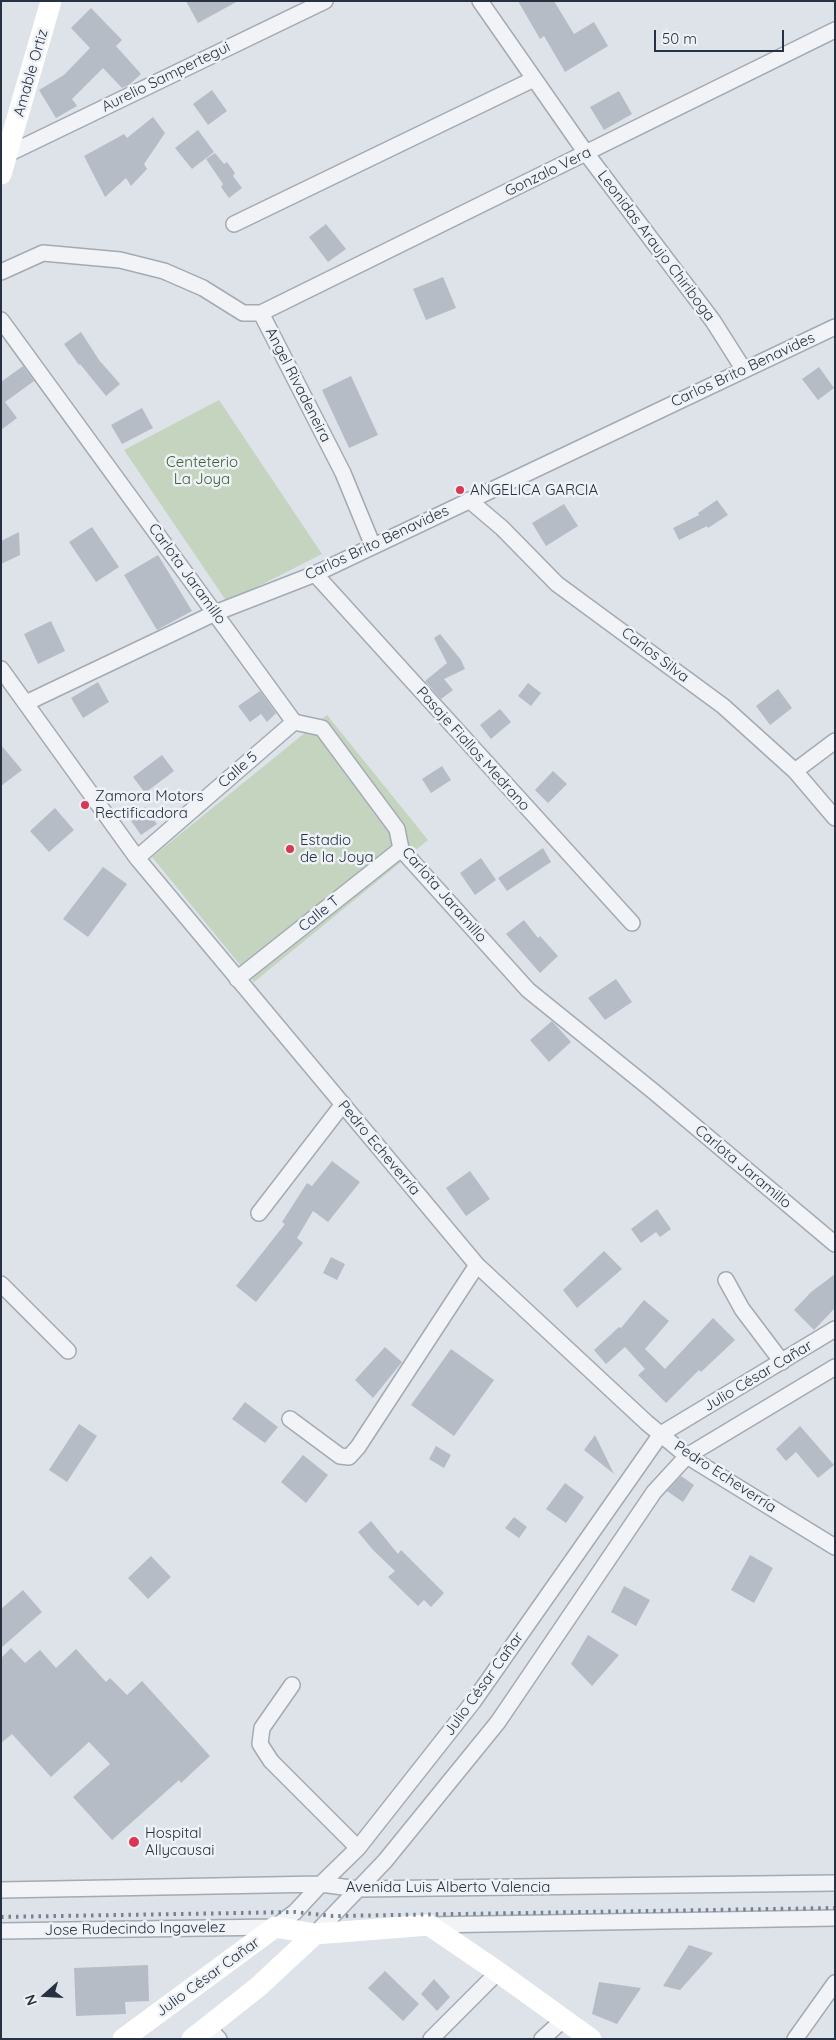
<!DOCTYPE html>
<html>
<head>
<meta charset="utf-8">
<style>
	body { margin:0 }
	#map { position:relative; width:836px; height:2040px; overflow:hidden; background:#dee3e9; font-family:Quicksand,sans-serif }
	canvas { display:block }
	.frame { position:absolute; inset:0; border:2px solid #263141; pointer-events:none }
	.north { position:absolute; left:20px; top:1970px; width:50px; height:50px; -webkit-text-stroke:4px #eef2f6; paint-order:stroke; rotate:251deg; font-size:14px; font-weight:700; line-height:20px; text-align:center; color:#263141 }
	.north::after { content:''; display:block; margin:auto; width:18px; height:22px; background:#263141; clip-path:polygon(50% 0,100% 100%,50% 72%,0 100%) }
	.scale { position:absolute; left:654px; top:30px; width:130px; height:22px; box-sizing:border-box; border:2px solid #263141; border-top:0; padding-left:6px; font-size:15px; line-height:18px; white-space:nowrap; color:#263141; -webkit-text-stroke:4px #eef2f6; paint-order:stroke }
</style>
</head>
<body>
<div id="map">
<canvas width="836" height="2040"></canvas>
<div class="frame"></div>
<div class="north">N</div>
<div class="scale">50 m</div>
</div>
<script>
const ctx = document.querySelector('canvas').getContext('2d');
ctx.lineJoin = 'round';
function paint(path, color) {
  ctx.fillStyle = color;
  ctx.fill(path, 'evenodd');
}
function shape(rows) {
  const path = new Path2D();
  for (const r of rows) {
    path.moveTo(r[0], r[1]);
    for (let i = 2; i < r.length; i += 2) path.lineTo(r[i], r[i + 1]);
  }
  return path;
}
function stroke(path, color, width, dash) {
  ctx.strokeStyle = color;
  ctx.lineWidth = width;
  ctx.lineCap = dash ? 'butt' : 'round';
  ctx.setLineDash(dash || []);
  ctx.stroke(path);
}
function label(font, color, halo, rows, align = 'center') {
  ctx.font = font + ' Quicksand,sans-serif';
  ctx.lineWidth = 5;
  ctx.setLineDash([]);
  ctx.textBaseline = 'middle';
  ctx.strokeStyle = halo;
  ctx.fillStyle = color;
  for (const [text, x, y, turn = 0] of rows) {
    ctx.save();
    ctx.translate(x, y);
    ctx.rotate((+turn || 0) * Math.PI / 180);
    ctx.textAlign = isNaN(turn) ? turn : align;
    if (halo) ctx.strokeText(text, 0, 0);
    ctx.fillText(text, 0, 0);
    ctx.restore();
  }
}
paint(shape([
	[219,400,322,554,227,602,124,450],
	[327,715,428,840,254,982,152,857]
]), '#c4d4be');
paint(shape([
	[186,1,238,1,198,23],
	[518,1,554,1,574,34,594,22,608,46,565,72,544,36,540,39],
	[91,8,122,40,116,46,141,74,129,85,122,88,103,68,72,99,77,106,56,118,39,90,64,75,90,48,71,28],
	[212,90,227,111,208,125,193,104],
	[619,91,632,114,604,130,590,107],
	[153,117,165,133,144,164,147,169,131,186,126,178,105,197,84,156,124,134,127,138],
	[198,130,214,152,192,169,175,148],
	[215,153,224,164,227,162,235,173,233,176,242,188,229,198,221,187,223,184,206,159],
	[326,224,346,249,328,262,309,237],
	[443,277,456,308,426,320,413,289],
	[81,332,99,360,120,384,106,396,80,364,79,365,64,344],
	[23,366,34,381,5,402,17,418,1,430,1,382],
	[819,367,834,388,818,400,802,379],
	[351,376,378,435,349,448,322,390],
	[142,408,153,428,122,444,111,425],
	[717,500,728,515,708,528,707,526,679,540,673,528,699,515,698,513],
	[564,504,578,526,546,546,532,523],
	[92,527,119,567,96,582,69,542],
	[19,532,20,555,1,564,1,541],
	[158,555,192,611,157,630,124,575],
	[51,621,65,651,38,664,24,634],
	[440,634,461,660,465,669,444,679,453,690,441,699,425,681,447,663,434,638],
	[98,682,109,702,83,718,71,698],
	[528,683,541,693,531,706,518,696],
	[778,689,792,708,770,725,756,706],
	[260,691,276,713,267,722,261,714,250,722,238,706],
	[500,709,511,722,491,739,480,725],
	[1,745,22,770,1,786],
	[162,755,174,771,145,793,133,777],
	[442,766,451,780,431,793,422,779],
	[553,771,567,784,548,803,535,790],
	[145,807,157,824,141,835,129,818],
	[55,808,74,830,49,852,30,831],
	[543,848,551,862,507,891,498,878],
	[481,858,496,880,475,895,460,873],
	[103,867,127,884,88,937,63,919],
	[524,920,538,938,540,936,558,956,540,973,506,934],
	[616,979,632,1002,605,1020,588,998],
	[552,1021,571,1042,549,1062,530,1040],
	[332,1161,360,1182,328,1222,313,1211,297,1238,303,1243,256,1302,236,1286,285,1224,282,1222,307,1183,312,1186],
	[470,1171,490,1199,466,1216,446,1188],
	[657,1209,671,1229,660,1237,656,1232,641,1243,631,1229],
	[604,1251,622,1269,577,1308,563,1290],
	[331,1257,345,1264,337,1280,323,1273],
	[835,1274,835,1308,814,1330,794,1310,811,1292],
	[644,1300,669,1321,645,1349,665,1369,713,1318,735,1340,701,1372,699,1370,666,1403,638,1375,645,1369,625,1347,606,1364,594,1350,619,1327,621,1328],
	[385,1347,402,1362,373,1398,355,1380],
	[451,1349,494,1380,454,1436,411,1405],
	[245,1402,278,1427,265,1443,232,1419],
	[79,1424,97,1436,67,1482,49,1470],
	[800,1426,834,1465,818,1478,796,1452,786,1461,776,1449],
	[595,1435,614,1474,584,1450],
	[436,1446,451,1455,444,1468,429,1459],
	[303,1455,328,1475,306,1503,281,1482],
	[681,1476,694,1485,683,1502,667,1491],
	[565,1483,584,1497,566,1523,546,1509],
	[514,1517,527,1527,519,1538,505,1528],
	[371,1521,398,1554,401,1550,444,1593,431,1607,424,1600,418,1606,388,1577,395,1571,373,1550,358,1532],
	[750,1555,773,1568,754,1603,731,1590],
	[151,1556,171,1577,148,1599,128,1578],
	[624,1586,650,1600,636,1626,611,1612],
	[23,1590,42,1612,1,1648,1,1609],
	[588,1635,619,1655,592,1686,571,1664],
	[11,1648,25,1663,40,1650,56,1668,76,1649,106,1682,110,1678,127,1695,142,1681,210,1756,181,1783,179,1780,112,1840,73,1797,110,1764,89,1742,51,1777,12,1734,1,1743,1,1658],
	[689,1945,713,1953,680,1990,663,1986],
	[148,1965,149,2001,125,2002,126,2014,76,2016,74,1968],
	[385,1971,419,2004,403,2021,368,1988],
	[434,1979,450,1997,437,2011,421,1994],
	[599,1982,641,1988,617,2024,592,2014]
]), '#b5bcc6');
const street = shape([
	[480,1,586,153,713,321,744,370],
	[8,154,325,1],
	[234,224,534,79],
	[1,272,43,253,120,260,164,271,203,288,243,313,261,313,835,30],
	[261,313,343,473,373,546],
	[1,320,294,722,322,728,397,829,401,849,528,990,653,1091,835,1244],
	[469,500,502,528,557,584,723,706,795,771,835,818],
	[315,574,632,923],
	[1,669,137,858,477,1265,647,1423,687,1456,835,1547],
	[26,703,215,613,315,574,835,327],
	[795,771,835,741],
	[137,858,294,722],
	[237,979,401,849],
	[259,1213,343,1104],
	[726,1280,742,1309,782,1362],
	[1,1284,68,1351],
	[290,1419,340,1456,349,1457,358,1447,477,1265],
	[292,1685,262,1728,260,1744,271,1761,358,1848],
	[1,1890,321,1884,358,1889,835,1883],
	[429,1925,835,1918],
	[1,1931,275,1927,295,1912,321,1884,358,1848,473,1702,661,1434,835,1329],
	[315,1934,385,1861,498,1722,654,1492,687,1456,835,1367],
	[207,2026,219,2039],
	[431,2039,498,1972],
	[542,2039,563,2020],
	[795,2039,835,1983]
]);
stroke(street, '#a3aab3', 18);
stroke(street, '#f1f3f7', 15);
stroke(shape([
	[1,174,51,1],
	[123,2039,275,1927,315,1934,429,1925,498,1972,591,2039],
	[192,2039,258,1987,315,1934]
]), '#fff', 21);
stroke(shape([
	[1,1917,295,1912,333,1916,835,1908]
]), '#768294', 4, [2.5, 5]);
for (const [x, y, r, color] of [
	[460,490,5,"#da3754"],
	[85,805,5,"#da3754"],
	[290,849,5,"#da3754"],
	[134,1842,6,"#da3754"]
]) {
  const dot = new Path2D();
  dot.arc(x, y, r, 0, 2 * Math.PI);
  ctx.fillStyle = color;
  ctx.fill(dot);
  stroke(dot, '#eef2f6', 2);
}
label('15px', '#263141', '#eef2f6', [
	["Amable Ortiz",31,73,-74],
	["Aurelio Sampertegui",166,77,-26],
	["Gonzalo Vera",548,172,-26],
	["Leonidas Araujo Chiriboga",656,246,53],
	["Carlos Brito Benavides",743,370,-25],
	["Angel Rivadeneira",298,385,63],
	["Carlos Brito Benavides",377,543,-25],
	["Carlota Jaramillo",187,574,54],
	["Carlos Silva",655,655,37],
	["Pasaje Fiallos Medrano",473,749,48],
	["Calle 5",238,770,-41],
	["Carlota Jaramillo",444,895,49],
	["Calle T",319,914,-39],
	["Pedro Echeverría",379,1148,50],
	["Carlota Jaramillo",743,1167,40],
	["Julio César Cañar",758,1376,-31],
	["Pedro Echeverría",725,1477,33],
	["Julio César Cañar",484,1684,-54],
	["Avenida Luis Alberto Valencia",448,1887],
	["Jose Rudecindo Ingavelez",135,1929,-1],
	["Julio César Cañar",208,1977,-36]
]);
label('15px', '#3b5e32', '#eef2f6', [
	["Centeterio",202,462],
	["La Joya",202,479]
]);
label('15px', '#263141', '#eef2f6', [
	["ANGELICA GARCIA",470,490],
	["Zamora Motors",95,796],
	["Rectificadora",95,813],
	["Estadio",300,840],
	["de la Joya",300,857],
	["Hospital",145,1833],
	["Allycausai",145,1850]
], 'left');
</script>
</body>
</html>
